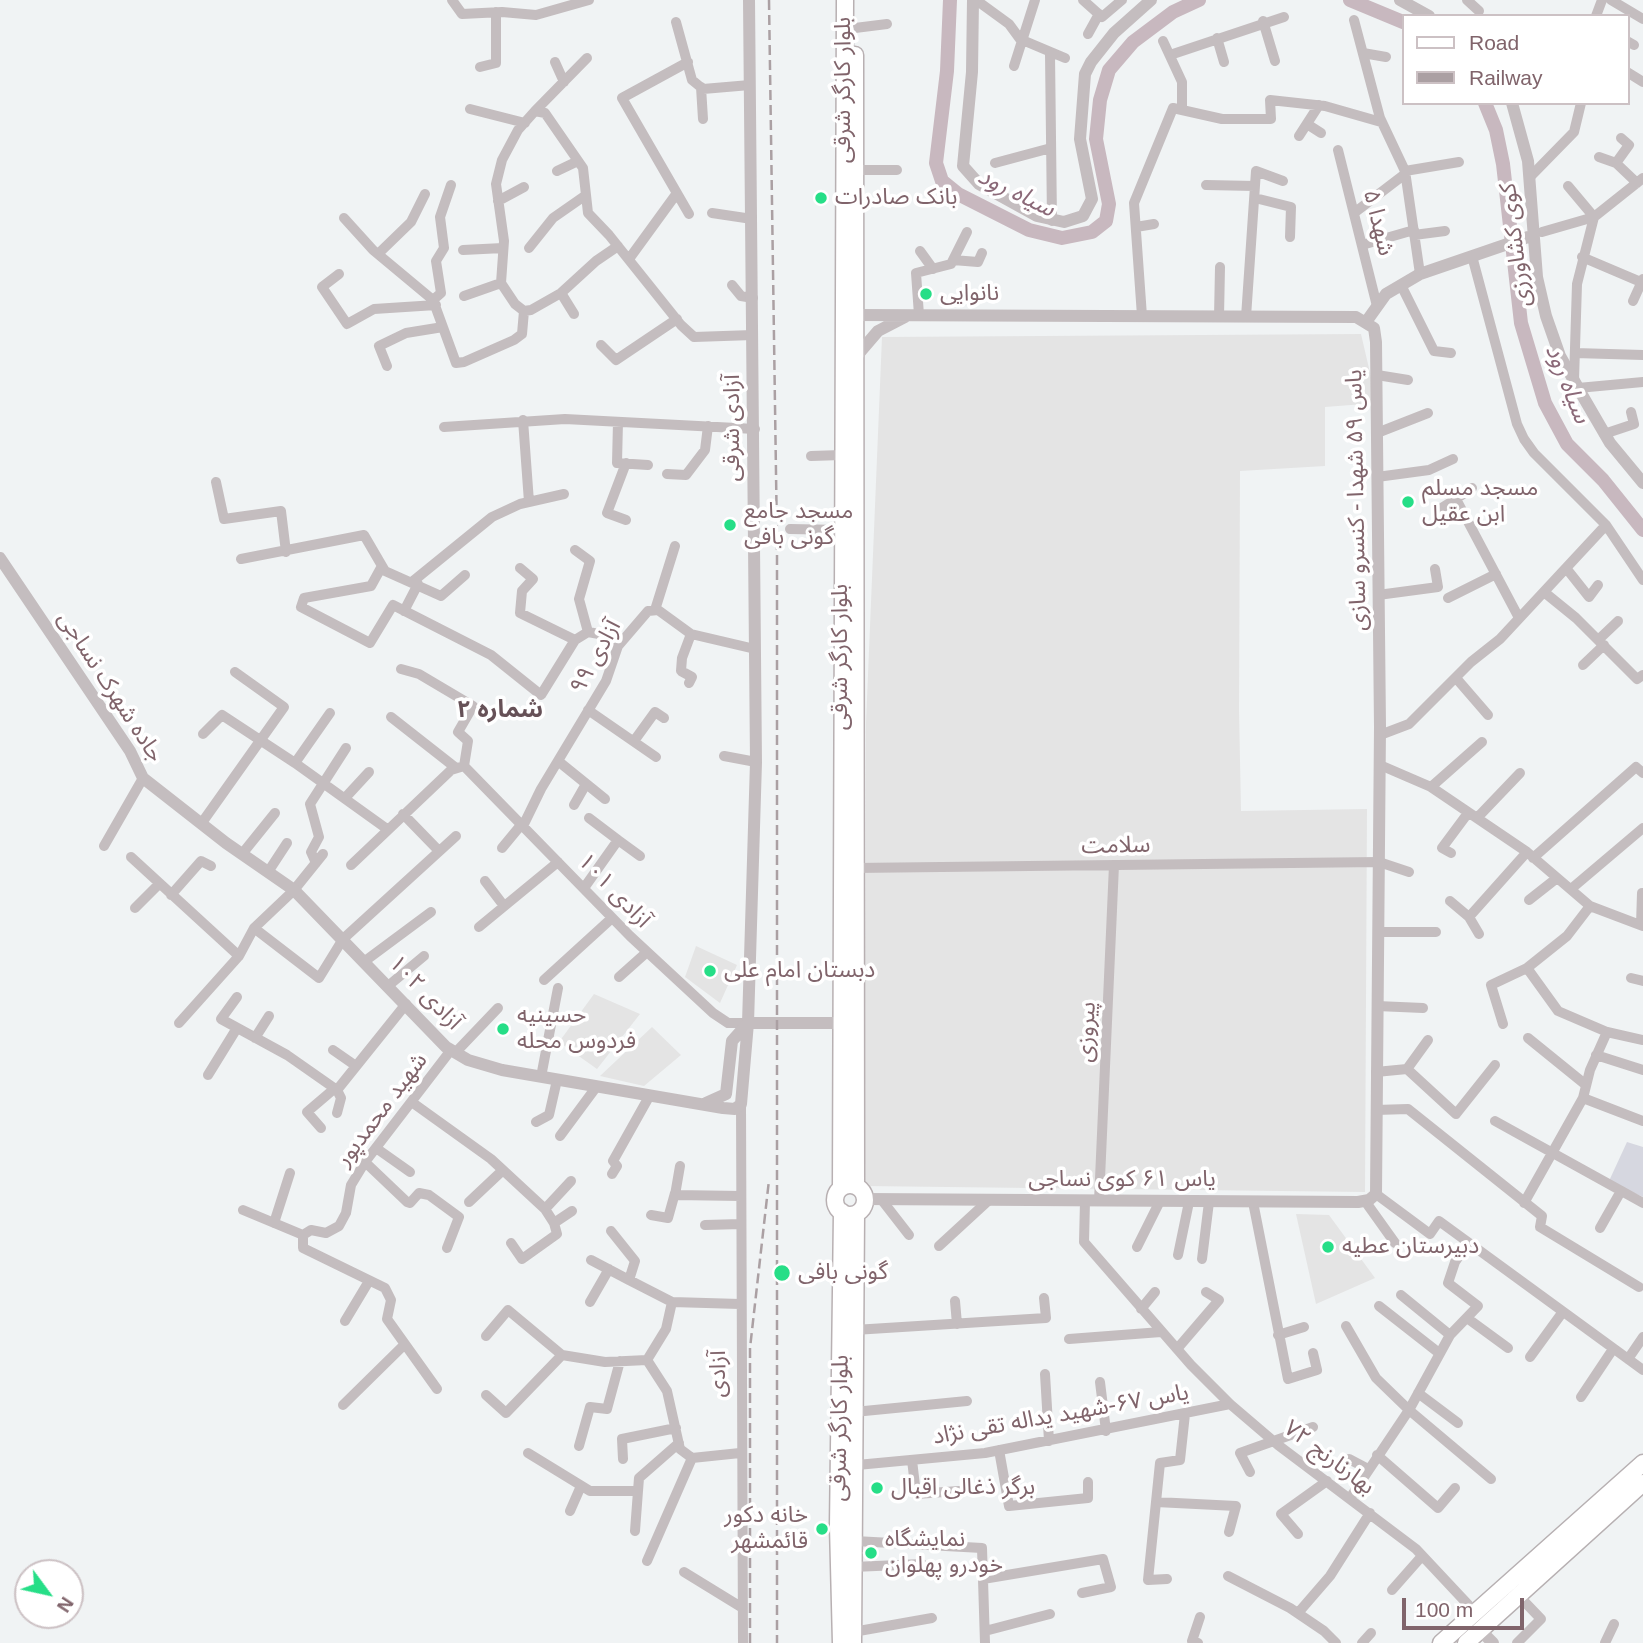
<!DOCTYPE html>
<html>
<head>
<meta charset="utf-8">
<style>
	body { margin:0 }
	#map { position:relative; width:1643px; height:1643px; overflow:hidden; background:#f0f3f4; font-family:Arial,sans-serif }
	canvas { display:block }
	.legend { position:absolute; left:1402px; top:14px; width:228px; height:91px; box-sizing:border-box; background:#fff; border:2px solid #ccc1c4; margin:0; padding:9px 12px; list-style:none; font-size:21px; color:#80646b }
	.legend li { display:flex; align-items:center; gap:14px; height:35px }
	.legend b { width:35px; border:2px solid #ccc1c4 }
	.north { position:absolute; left:14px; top:1559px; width:70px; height:70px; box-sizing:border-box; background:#fff; border:2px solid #ccc1c4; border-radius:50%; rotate:123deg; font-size:19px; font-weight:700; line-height:28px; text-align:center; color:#80646b }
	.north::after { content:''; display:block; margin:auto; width:24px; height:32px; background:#26de87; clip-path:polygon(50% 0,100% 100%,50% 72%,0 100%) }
	.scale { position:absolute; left:1402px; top:1598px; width:122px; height:32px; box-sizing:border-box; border:4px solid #80646b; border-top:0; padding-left:9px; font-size:21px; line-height:24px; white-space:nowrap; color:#80646b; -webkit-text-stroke:5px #fff; paint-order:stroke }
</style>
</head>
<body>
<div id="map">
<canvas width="1643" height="1643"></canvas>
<ul class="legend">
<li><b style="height:9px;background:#fff"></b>Road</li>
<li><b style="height:9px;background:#aba0a3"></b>Railway</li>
</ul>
<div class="north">N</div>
<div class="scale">100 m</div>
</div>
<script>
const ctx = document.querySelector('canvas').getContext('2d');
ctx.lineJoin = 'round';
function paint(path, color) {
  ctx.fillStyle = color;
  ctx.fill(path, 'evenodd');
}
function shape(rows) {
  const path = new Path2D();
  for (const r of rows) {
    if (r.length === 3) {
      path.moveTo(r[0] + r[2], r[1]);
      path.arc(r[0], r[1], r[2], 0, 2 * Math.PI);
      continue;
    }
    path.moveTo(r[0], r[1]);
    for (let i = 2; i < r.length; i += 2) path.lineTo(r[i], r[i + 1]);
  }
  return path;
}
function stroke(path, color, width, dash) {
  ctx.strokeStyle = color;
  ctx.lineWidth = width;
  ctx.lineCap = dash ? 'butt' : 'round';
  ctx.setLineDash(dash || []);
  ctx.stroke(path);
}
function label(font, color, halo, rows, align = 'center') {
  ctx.font = font + ' Arial,"Noto Sans Arabic",sans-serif';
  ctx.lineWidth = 7;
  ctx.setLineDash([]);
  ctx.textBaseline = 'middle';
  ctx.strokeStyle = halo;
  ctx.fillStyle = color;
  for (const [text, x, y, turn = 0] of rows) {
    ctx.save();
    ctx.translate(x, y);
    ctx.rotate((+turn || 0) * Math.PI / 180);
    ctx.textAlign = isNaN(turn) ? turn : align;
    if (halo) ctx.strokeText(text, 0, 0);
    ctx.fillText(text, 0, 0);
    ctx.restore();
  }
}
paint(shape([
	[1361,334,1377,403,1325,407,1325,466,1240,471,1239,710,1241,811,1367,809,1365,1192,864,1186,866,723,882,337],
	[696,946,737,965,720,1003,685,977],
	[594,994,640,1014,597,1069,559,1042],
	[652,1027,681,1055,644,1086,600,1076],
	[1296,1214,1329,1215,1375,1278,1316,1304]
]), '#e4e4e4');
paint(shape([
	[1627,1142,1643,1147,1643,1197,1609,1181]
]), '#d6d7e0');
stroke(shape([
	[950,0,947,71,936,163,942,181,958,194,1029,230,1062,238,1092,232,1106,221,1109,204,1096,139,1100,100,1109,70,1133,42,1173,12,1199,0],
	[1350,0,1403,22],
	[1485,103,1496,130,1503,164,1521,323,1545,403,1567,444,1603,480,1643,530]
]), '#c8b8bf', 14);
const primary = shape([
	[855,55,856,1186],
	[850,1200,15],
	[841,1188,845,0],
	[841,1643,838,1526,842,1212],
	[853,1643,856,1214]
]);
const trunk = shape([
	[1441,1643,1643,1463],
	[1466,1643,1643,1483]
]);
stroke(primary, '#b8b0b2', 19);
stroke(trunk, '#b7b0b2', 19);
stroke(shape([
	[452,0,462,14,502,12,536,15,589,0],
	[976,0,1009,24,1020,39,1065,58],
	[1083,0,1102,17,1122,0],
	[1467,0,1479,11],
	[1611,0,1643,19],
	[1596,16,1602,0],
	[1354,20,1380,118,1405,171,1420,274],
	[1263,21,1275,61],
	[676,22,692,80,703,89,750,85],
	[855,28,887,24],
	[1088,34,1099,14],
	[1217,38,1224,62],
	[1163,41,1182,82,1182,110],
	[1627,41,1634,45],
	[1363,53,1386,57],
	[1050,54,1052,221],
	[1170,55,1284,17],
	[555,62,564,82],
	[688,62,622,98,689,214],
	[1014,66,1035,0],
	[480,67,496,63,496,12],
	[1627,72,1643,82],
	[701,87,703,119],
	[470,109,525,123],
	[535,111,587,58],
	[1307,124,1321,133],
	[1299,136,1319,105],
	[1338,150,1377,306],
	[1599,157,1616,163,1637,183],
	[995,163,1051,148],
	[1616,163,1629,145,1621,138],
	[855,170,897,170],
	[557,171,578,161],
	[1405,171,1459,162],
	[1529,178,1574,132,1581,103],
	[1206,185,1255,186],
	[1568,186,1594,217],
	[1255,198,1291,207,1290,237],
	[498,201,524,187],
	[712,213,752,219],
	[1354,213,1405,174],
	[344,218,373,250,433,300,456,363,464,362,514,340,522,334,524,311],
	[1136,227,1154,224],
	[1542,232,1594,217],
	[1414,235,1445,231],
	[1362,245,1414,230],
	[618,246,596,261,561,293,531,310,524,311,515,304,501,283,504,241,496,184,502,160,518,130,535,111,545,113,583,168,588,213,609,235,681,325,694,337,753,335],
	[529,248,553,218,586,195],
	[463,250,503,248],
	[920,251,933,269],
	[378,254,411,222,425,194],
	[1472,256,1517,424,1524,439,1534,453,1606,525,1643,580],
	[1582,257,1643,283],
	[629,259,677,193],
	[953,260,978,262,982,253],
	[339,274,322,287,347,324,374,309,436,305],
	[732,285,741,296,753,298],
	[1401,285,1434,351,1451,353],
	[561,293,574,314],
	[464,296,501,283],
	[433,300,441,293,436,261,444,248,440,217,451,185],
	[1633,301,1643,279],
	[919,315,916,273,951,264,967,232],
	[1142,316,1134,203,1173,108,1222,119,1271,119,1270,100,1325,106,1381,122],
	[1219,317,1220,267],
	[1246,317,1256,171,1283,181],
	[601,345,616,360,677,319],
	[1575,353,1643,355],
	[387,366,379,346,406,333,443,327],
	[1377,375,1408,380],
	[1574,380,1577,284,1594,217,1643,178],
	[1578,388,1643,382],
	[523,420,529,502],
	[618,422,617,463,648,465],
	[444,427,565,419,755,429],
	[1377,433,1428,413],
	[1604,434,1634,424,1631,412],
	[811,456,842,455],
	[667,474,686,475,705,450,708,426],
	[1377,477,1429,470,1453,459],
	[216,482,224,519,281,511,286,552],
	[1472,488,1456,499,1519,618],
	[1440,509,1456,499],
	[626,520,607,513,626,463],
	[790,529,842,530],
	[575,550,590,561,579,599,588,632],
	[241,559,364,535,385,571,441,596,465,575],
	[382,566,371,586,304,598,301,607,370,643,393,605,491,655,541,695,575,640,588,632,599,634,618,646],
	[520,568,533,579,522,591,520,613,575,640],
	[1566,568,1589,597,1598,585],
	[412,582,492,517,520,504,564,494],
	[1544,592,1576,618,1637,679,1643,675],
	[1378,595,1438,587,1435,569],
	[1448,598,1496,574],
	[655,610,675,546],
	[404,611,418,584],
	[1598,640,1618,621],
	[1583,665,1604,645],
	[401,669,419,674,473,706,458,732,468,741,464,766],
	[1456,678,1488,715],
	[689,683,692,677,681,671,682,658,691,634],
	[588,710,656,757],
	[391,717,456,768],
	[203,734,222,715,295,763,330,713],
	[1380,735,1409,724,1471,662,1500,639,1606,525],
	[634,741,655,712,664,718],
	[724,756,756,762],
	[558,761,605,799],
	[295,763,387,829],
	[1380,765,1431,787,1527,852,1590,906,1643,926],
	[464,766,630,936,713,1013,728,1023,748,1023],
	[1431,787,1482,742],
	[345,798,369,772],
	[574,805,586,784],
	[403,814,439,851],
	[589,818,618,840],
	[1477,818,1520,773],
	[201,824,284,707,235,672],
	[523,826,541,789,606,681,618,646,648,611,658,610,691,634,755,649],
	[104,846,143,778],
	[502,848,521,825],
	[1451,853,1442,848,1468,813],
	[242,854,275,813],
	[131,857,239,956],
	[1533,858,1636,767,1643,773],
	[316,863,311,852,319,837,310,804,346,748],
	[351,865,451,770,464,766],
	[854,868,1379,862,1409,872],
	[268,872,287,843],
	[485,881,504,906],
	[584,888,618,840,640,856],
	[1571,889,1643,828],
	[171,895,201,861,211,866],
	[1529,900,1557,878],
	[1450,901,1469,917],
	[135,908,159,884],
	[1641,925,1642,893],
	[479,927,558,862],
	[254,928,319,978,343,939,456,836],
	[1378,932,1436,932],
	[1479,934,1469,917,1527,852],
	[365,961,431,912],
	[1527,968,1558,1011,1607,1032,1643,1040],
	[619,977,647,952],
	[1631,978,1643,981],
	[544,980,612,918],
	[388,986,424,956],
	[237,997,221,1019,287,1055,337,1090],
	[1377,1006,1423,1008],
	[179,1023,239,956,254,928,294,890,323,854],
	[1503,1024,1491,985,1527,968,1567,936,1590,906],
	[255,1038,269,1016],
	[1528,1038,1586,1085],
	[333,1050,356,1066],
	[456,1052,498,1008],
	[1596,1055,1643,1070],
	[1407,1069,1428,1040],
	[1376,1072,1407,1069,1456,1114,1495,1065],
	[208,1075,237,1028],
	[541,1077,558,988],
	[337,1090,406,1004],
	[337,1090,341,1098,337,1113],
	[1583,1098,1643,1121],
	[413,1103,491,1159,545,1209,554,1223,557,1234,522,1259,511,1243],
	[741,1104,743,1643],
	[1376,1110,1408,1109,1542,1216,1540,1227,1639,1287],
	[1495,1121,1643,1203],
	[536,1122,549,1115,557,1080],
	[321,1128,307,1112,334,1089],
	[560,1136,597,1086],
	[376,1148,410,1172],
	[365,1162,407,1202,410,1203,419,1193,429,1195,459,1217,447,1248],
	[680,1166,675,1195,741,1196],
	[612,1174,617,1166,613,1161,650,1095],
	[1376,1194,1430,1234,1439,1221,1643,1370],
	[881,1199,909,1235],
	[1085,1201,1084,1242,1191,1365,1230,1404,1278,1445,1416,1549,1475,1612],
	[1099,1201,1114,865],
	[1365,1201,1395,1243],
	[469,1202,503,1170],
	[1253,1202,1288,1379,1317,1370,1313,1353],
	[1524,1203,1583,1098,1590,1070,1607,1032],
	[545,1209,571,1181],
	[243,1210,303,1235],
	[651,1215,668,1218,675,1193],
	[274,1223,290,1173],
	[554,1223,572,1211],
	[705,1225,741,1224],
	[1600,1228,1621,1191],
	[611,1231,635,1261,629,1280,672,1302],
	[939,1246,989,1200],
	[1137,1247,1160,1201],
	[1178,1255,1189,1202],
	[1202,1259,1209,1202],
	[591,1260,629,1280],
	[1401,1295,1450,1335],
	[955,1301,957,1324],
	[590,1302,609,1269],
	[1379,1306,1439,1353],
	[1141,1309,1155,1292],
	[1467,1318,1508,1348],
	[345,1321,369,1281],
	[1346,1326,1376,1378,1409,1410,1491,1479],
	[854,1330,1046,1318,1044,1298],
	[1278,1335,1304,1327],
	[486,1336,508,1310,562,1355],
	[1069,1339,1161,1332],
	[1177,1349,1219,1300,1206,1292],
	[1530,1357,1562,1313],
	[1628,1359,1643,1337],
	[647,1360,667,1391,680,1449,692,1458,740,1453],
	[1045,1374,1049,1441],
	[1100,1382,1106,1431],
	[437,1389,387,1319,391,1300,385,1288,303,1248,303,1235,311,1230,326,1233,339,1226,346,1213,351,1185,365,1162,451,1050],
	[1418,1393,1458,1423],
	[486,1395,506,1413,562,1355,605,1362,647,1360,666,1329,672,1302,740,1304],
	[1581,1397,1613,1349],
	[343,1405,405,1344],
	[854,1412,967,1401],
	[579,1446,590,1407,607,1409,620,1361],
	[999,1450,1009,1506,1088,1498,1088,1482],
	[528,1453,590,1491,638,1491,635,1531],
	[1377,1455,1438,1508,1455,1488],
	[623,1459,622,1439,676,1428],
	[1349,1459,1368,1469],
	[912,1460,916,1494,959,1491],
	[857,1465,985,1453,1230,1404],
	[1250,1472,1240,1453,1313,1427],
	[638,1491,639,1478,679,1443],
	[1350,1498,1409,1410,1450,1335,1478,1306,1448,1283,1455,1262,1468,1243],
	[1156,1502,1236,1506,1229,1532],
	[570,1511,581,1486],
	[1298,1534,1281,1514,1327,1481],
	[855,1541,982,1548,985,1643],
	[647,1561,692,1458],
	[853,1567,922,1564],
	[684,1572,741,1607],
	[1228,1576,1290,1608,1324,1631,1336,1643],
	[983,1579,1103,1559,1111,1587,1082,1593],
	[1167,1579,1148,1580,1160,1463,1180,1460,1185,1414],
	[1392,1590,1422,1556],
	[1298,1613,1330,1576,1370,1513],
	[985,1631,1050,1614],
	[853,1632,932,1618],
	[1198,1643,1192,1641,1200,1617],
	[1362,1643,1371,1633],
	[1517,1643,1541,1619,1518,1595],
	[1605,1643,1614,1624]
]), '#c4bdbf', 10);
stroke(shape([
	[973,0,972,72,963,166,979,184,1037,216,1064,222,1083,216,1092,199,1080,139,1085,74,1091,62,1114,33,1151,0],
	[1400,0,1429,16],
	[1512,103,1528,161,1537,277,1546,316,1560,356,1585,400,1610,443,1643,483],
	[855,315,1356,317,1374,328,1376,342,1380,727,1376,1194,1369,1200,1358,1202,865,1199],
	[1366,322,1386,294,1420,274,1528,237],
	[854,359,878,331,905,317],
	[0,558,130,751,143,778,226,843,294,890,446,1047,468,1060,502,1070,723,1108,735,1109,741,1104,748,1023,756,762,749,0],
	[748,1023,842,1023],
	[706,1103,726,1094,732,1041,748,1023],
	[1480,1630,1493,1643]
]), '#c4bdbf', 12);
stroke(primary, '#fff', 16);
stroke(trunk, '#fff', 16);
stroke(shape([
	[769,0,777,540,777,1643],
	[750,1643,750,1348,769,1180]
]), '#aba0a3', 2.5, [10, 5]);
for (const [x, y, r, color] of [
	[821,198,7,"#26de87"],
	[926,294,7,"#26de87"],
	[1408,502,7,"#26de87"],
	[730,525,7,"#26de87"],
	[710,971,7,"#26de87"],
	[503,1029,7,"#26de87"],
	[1328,1247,7,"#26de87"],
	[782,1273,9,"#26de87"],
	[877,1488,7,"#26de87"],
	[822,1529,7,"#26de87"],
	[871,1553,7,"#26de87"]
]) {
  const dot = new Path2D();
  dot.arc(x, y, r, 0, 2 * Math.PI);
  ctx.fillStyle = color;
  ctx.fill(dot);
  stroke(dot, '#fff', 2.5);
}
label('23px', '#80646b', '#fff', [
	["بلوار کارگر شرقی",844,90,-90],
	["شهدا ۵",1378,223,76],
	["کوی کشاورزی",1516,245,-97],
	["آزادی شرقی",733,428,-90],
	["یاس ۵۹ شهدا - کنسرو سازی",1357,500,-91],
	["آزادی ٩٩",596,657,-61],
	["بلوار کارگر شرقی",841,657,-90],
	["جاده شهرک نساجی",110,687,57],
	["سلامت",1116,846,-1],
	["آزادی ۱۰۱",614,891,46],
	["آزادی ۱۰۲",425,993,46],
	["پیروزی",1087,1032,-87],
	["شهید محمدپور",382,1110,-53],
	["یاس ۶۱ کوی نساجی",1122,1180],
	["آزادی",719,1374,-90],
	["یاس ۶۷-شهید یداله تقی نژاد",1061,1415,-10],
	["بلوار کارگر شرقی",840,1428,-89],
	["بهارنارنج ۷۲",1329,1458,37]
]);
label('23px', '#80646b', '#fff', [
	["بانک صادرات",835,198],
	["نانوایی",940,294],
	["مسجد مسلم",1422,489],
	["ابن عقیل",1422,515],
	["مسجد جامع",744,512],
	["گونی بافی",744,538],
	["دبستان امام علی",724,971],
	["حسینیه",517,1016],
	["فردوس محله",517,1042],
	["دبیرستان عطیه",1342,1247],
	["گونی بافی",798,1273],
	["برگر ذغالی اقبال",891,1488],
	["خانه دکور",808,1516,"right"],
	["قائمشهر",808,1542,"right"],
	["نمایشگاه",885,1540],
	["خودرو پهلوان",885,1566]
], 'left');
label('italic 24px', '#8b6978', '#fff', [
	["سیاه رود",1016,193,26],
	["سیاه رود",1567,384,68]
]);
label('bold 24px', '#665157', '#fff', [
	["شماره ۲",500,710]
]);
</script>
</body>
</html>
